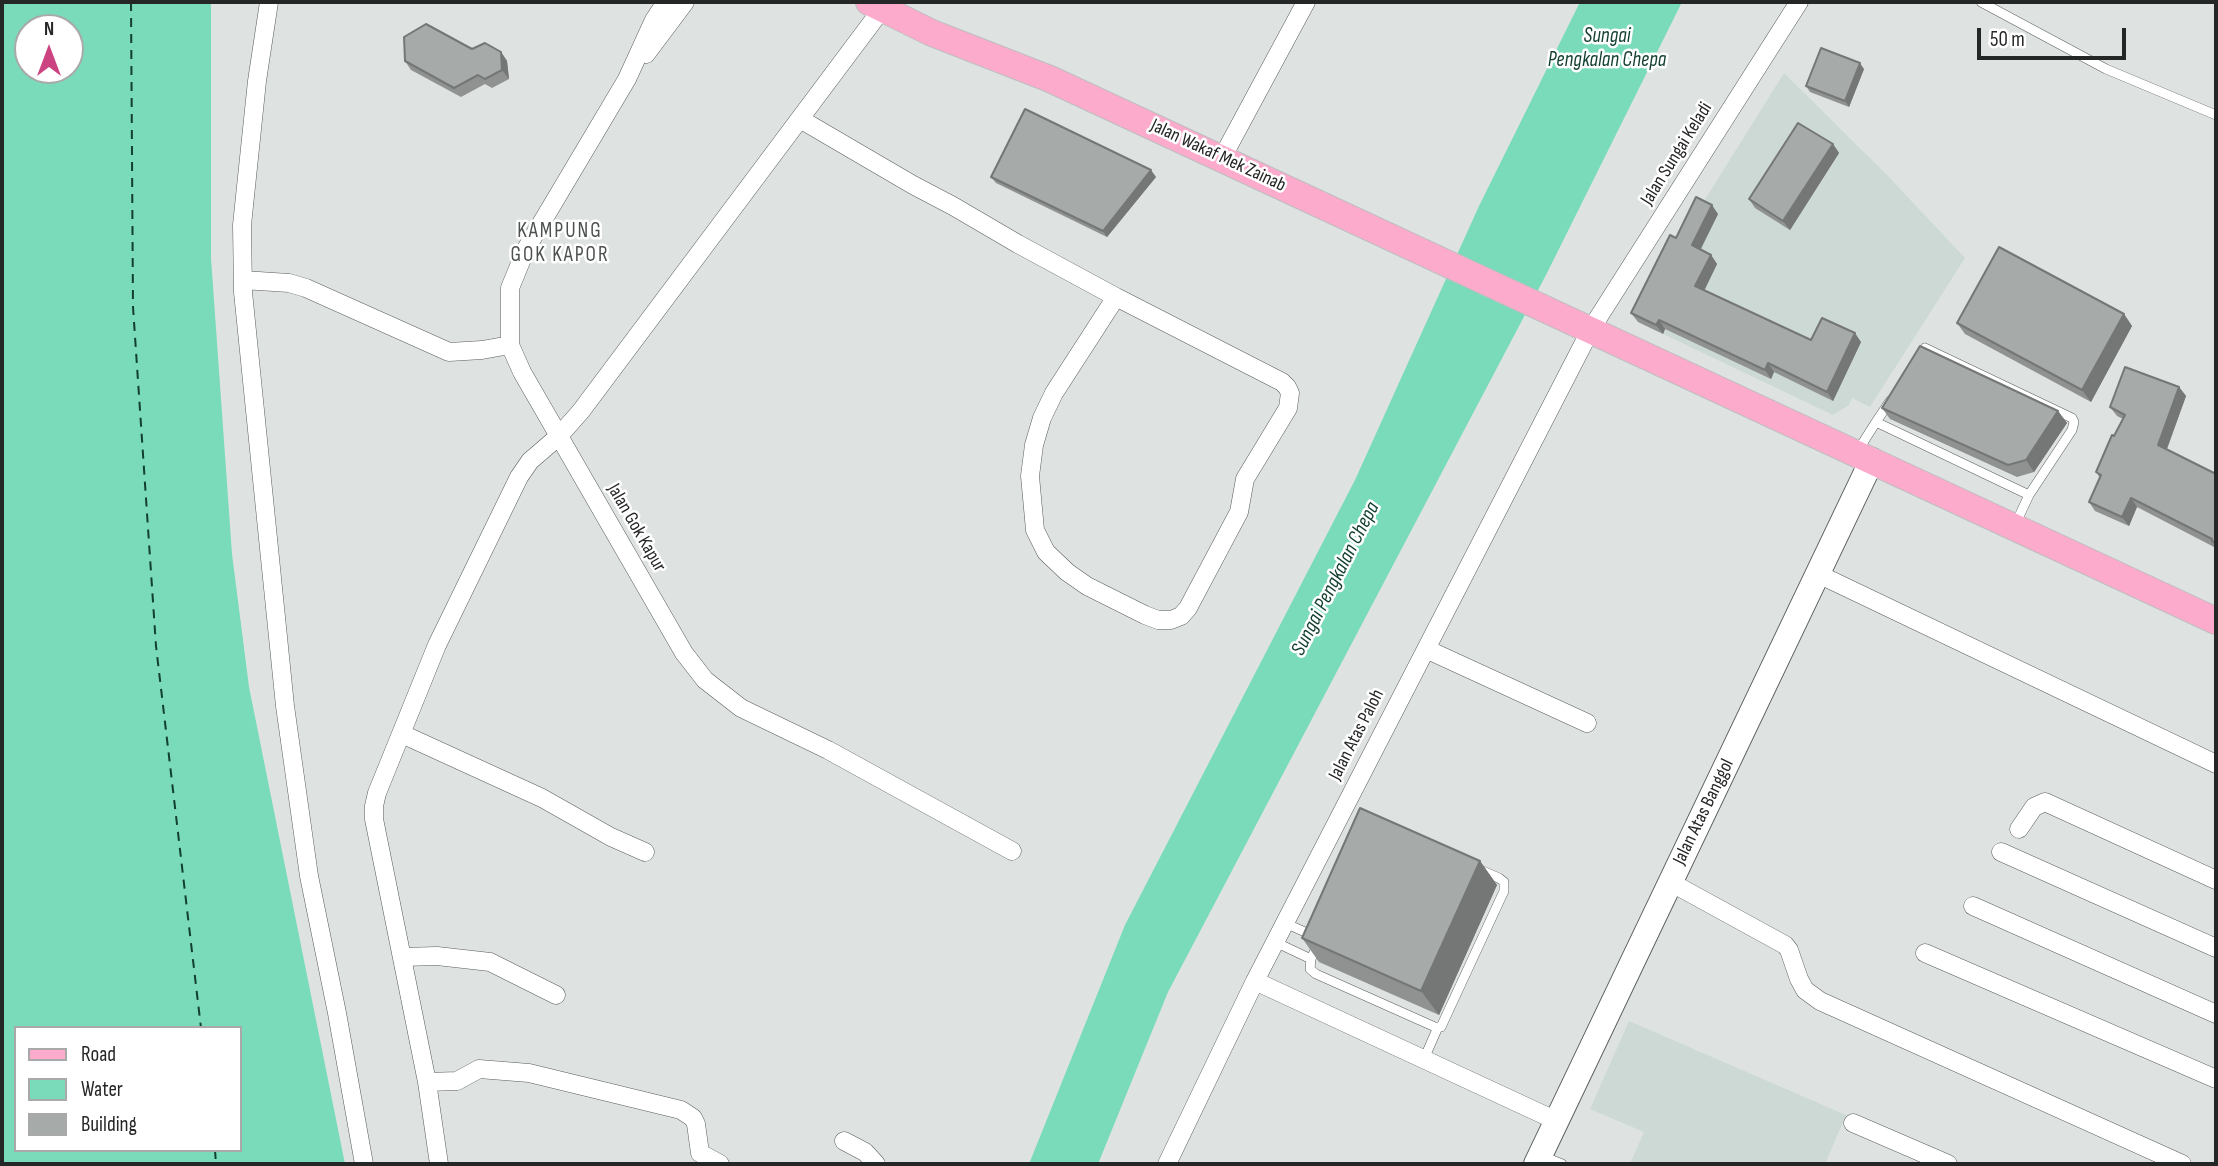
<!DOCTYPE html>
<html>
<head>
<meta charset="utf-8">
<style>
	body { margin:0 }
	#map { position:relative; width:2218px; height:1166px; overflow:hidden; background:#dee3e1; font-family:"Sofia Sans Condensed",sans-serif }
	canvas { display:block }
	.frame { position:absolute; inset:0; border:4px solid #252726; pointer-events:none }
	.legend { position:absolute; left:14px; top:1026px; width:228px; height:126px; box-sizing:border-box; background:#fff; border:2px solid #a8a9a8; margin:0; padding:9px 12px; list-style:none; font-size:21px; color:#252726 }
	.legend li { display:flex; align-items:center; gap:14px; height:35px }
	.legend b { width:35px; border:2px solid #a8a9a8 }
	.north { position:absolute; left:14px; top:14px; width:70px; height:70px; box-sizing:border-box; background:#fff; border:2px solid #a8a9a8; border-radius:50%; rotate:0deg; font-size:19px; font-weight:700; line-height:28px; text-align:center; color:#252726 }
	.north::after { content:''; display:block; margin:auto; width:24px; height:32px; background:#cb4381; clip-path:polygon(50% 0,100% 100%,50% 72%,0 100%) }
	.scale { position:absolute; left:1977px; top:28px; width:149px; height:32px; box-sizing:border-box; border:4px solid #252726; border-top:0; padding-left:9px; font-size:21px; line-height:24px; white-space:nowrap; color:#252726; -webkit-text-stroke:5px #fff; paint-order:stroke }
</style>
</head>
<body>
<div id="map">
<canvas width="2218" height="1166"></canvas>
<div class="frame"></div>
<ul class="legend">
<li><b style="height:9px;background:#fdabcd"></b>Road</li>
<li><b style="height:19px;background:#79dbb9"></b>Water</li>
<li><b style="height:19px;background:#a6aaa8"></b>Building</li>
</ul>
<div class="north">N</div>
<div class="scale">50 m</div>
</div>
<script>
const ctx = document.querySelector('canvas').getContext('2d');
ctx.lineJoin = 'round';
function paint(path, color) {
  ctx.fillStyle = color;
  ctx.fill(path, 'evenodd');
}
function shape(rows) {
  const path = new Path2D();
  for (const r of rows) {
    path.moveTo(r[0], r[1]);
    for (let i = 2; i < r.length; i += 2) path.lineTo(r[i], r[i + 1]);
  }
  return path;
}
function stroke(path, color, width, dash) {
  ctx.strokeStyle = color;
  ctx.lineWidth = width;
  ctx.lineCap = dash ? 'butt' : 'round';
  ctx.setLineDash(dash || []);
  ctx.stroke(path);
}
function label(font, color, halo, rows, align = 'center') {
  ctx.font = font + ' "Sofia Sans Condensed",sans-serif';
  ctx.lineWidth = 5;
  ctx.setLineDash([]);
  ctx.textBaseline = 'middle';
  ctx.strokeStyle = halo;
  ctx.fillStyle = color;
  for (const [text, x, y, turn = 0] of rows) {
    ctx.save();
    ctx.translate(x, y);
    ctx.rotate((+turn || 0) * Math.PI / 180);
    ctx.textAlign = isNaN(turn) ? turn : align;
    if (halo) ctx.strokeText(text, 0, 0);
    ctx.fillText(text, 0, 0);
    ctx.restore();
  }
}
paint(shape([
	[1784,73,1887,175,1965,258,1870,407,1852,398,1849,405,1833,415,1638,322,1682,246,1704,201],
	[1629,1021,1846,1115,1825,1164,1630,1164,1644,1132,1590,1109]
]), '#cdd9d4');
paint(shape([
	[2,2,211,2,211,258,232,554,249,687,345,1164,2,1164],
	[28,28,70,28,70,70,28,70],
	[16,1028,240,1028,240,1150,16,1150],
	[1580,2,1682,2,1547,273,1168,992,1098,1164,1029,1164,1125,925,1355,480,1479,206]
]), '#79dbb9');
stroke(shape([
	[131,2,133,307,156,646,201,1028],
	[215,1150,216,1164]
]), '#133f31', 2, [9, 7]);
const lane = shape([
	[1981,2,2106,69,2216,115],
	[1919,357,1925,348,2072,418,2074,422,2072,430,2029,495],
	[1876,422,1890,401],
	[1857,452,1876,422,2029,495,2015,525],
	[1374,824,1499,878,1504,882,1504,891,1441,1027,1435,1027,1316,974,1310,969,1311,959,1370,828,1374,824],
	[1285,923,1316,937],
	[1275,942,1311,959],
	[1424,1059,1438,1027],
	[1542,1156,1562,1164]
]);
const street = shape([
	[269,2,257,81,242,225,243,292,285,706,309,876,337,1013,364,1164],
	[666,2,654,20,627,79,526,249,510,288,510,345,522,372,684,653,705,680,741,708,828,750,1012,851],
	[646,54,685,2],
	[800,119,913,185,953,206,1018,244,1116,297,1282,382,1287,387,1290,393,1288,408,1245,479,1239,512,1188,608,1181,616,1171,620,1158,620,1145,615,1087,586,1067,572,1046,552,1035,530,1030,476,1034,445,1042,418,1054,393,1116,297],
	[1222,158,1306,2],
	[243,280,289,283,306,288,449,352,482,350,510,345],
	[1818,574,2216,764],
	[1426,649,1587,723],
	[402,734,542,798,611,837,645,852],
	[2019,829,2034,807,2045,802,2216,880],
	[2001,852,2216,948],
	[1670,882,1785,945,1789,950,1799,979,1805,990,1820,1001,2182,1164],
	[1973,906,2216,1014],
	[1925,953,2216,1079],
	[402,957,437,956,490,962,556,995],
	[1255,981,1557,1121],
	[427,1082,457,1081,479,1069,529,1073,681,1110,693,1118,696,1124,700,1153,720,1164],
	[1853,1123,1948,1164],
	[844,1141,865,1152,876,1164],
	[439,1164,427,1082,374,819,374,806,377,793,437,645,519,477,530,461,559,436,581,411,882,9],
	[1167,1164,1255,981,1591,329,1799,2]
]);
const secondary = shape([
	[1536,1164,1872,460]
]);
const primary = shape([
	[869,2,932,33,1050,79,2216,621]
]);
stroke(lane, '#595d5c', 10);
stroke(street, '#595d5c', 19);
stroke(secondary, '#595d5c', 26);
stroke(primary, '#bebebe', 28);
stroke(lane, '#fff', 9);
stroke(street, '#fff', 18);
stroke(secondary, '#fff', 24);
stroke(primary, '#fdabcd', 26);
paint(shape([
	[472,49,501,52,507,61,509,79,492,88,485,84,461,97,411,70,405,61],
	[1864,69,1849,107,1810,92,1806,86],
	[1833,144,1839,153,1790,230,1755,208,1749,199],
	[991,177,1156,177,1107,237,996,183],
	[1718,214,1701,249,1711,255,1717,264,1704,291,1811,340,1861,342,1833,401,1774,372,1771,379,1665,329,1663,334,1638,322,1631,313,1676,238],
	[2124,314,2132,326,2091,402,1965,334,1957,323],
	[2179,387,2186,396,2167,449,2216,474,2216,548,2137,507,2129,526,2095,511,2089,502,2100,478,2096,472,2123,419,2117,416,2110,407],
	[1882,408,2058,411,2067,423,2034,472,2017,477,1890,419],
	[1480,861,1497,885,1439,1015,1319,962,1302,938]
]), '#8f9290');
paint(shape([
	[501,52,507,61,509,79,502,70],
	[1860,63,1864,69,1849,107,1845,101],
	[1833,144,1839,153,1790,230,1783,221],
	[1151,170,1156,177,1107,237,1103,231],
	[1712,205,1718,214,1698,254,1692,245],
	[1711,255,1717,264,1702,295,1695,286],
	[2124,314,2132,326,2091,402,2082,390],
	[1659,320,1665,329,1663,334,1656,325],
	[1855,333,1861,342,1833,401,1827,392],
	[1768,363,1774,372,1771,379,1765,370],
	[2179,387,2186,396,2165,454,2158,445],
	[2058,411,2067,423,2034,472,2026,460],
	[2131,498,2137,507,2129,526,2122,517],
	[1480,861,1497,885,1439,1015,1421,991]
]), '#747776');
const building = shape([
	[426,24,472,49,485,43,501,52,502,70,485,79,478,75,454,88,405,61,404,37,426,24],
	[1821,48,1860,63,1845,101,1806,86,1821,48],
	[1025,109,1151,170,1103,231,991,177,1025,109],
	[1798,123,1833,144,1783,221,1749,199,1798,123],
	[1696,197,1712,205,1692,245,1711,255,1695,286,1811,340,1822,318,1855,333,1827,392,1768,363,1765,370,1659,320,1656,325,1631,313,1670,235,1676,238,1696,197],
	[1999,247,2124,314,2082,390,1957,323,1999,247],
	[1920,346,2058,411,2026,460,2008,465,1882,408,1920,346],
	[2125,367,2179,387,2158,445,2216,474,2216,543,2212,541,2212,539,2131,498,2122,517,2089,502,2101,475,2096,472,2112,435,2114,436,2125,415,2110,407,2125,367],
	[1360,808,1480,861,1421,991,1302,938,1360,808]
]);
paint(building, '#a6aaa8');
stroke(building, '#747776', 2);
label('19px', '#252726', '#fff', [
	["Jalan Sungai Keladi",1677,154,-58],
	["Jalan Wakaf Mek Zainab",1218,156,25],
	["Jalan Gok Kapur",636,528,60],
	["Jalan Atas Paloh",1357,735,-63],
	["Jalan Atas Banggol",1704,812,-64]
]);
label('italic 21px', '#133f31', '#fff', [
	["Sungai",1607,37],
	["Pengkalan Chepa",1607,61],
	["Sungai Pengkalan Chepa",1336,579,-63]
]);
ctx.letterSpacing = '2px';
label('21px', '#4c504e', '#fff', [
	["KAMPUNG",560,232],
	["GOK KAPOR",560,256]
]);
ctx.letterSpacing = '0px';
</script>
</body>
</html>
